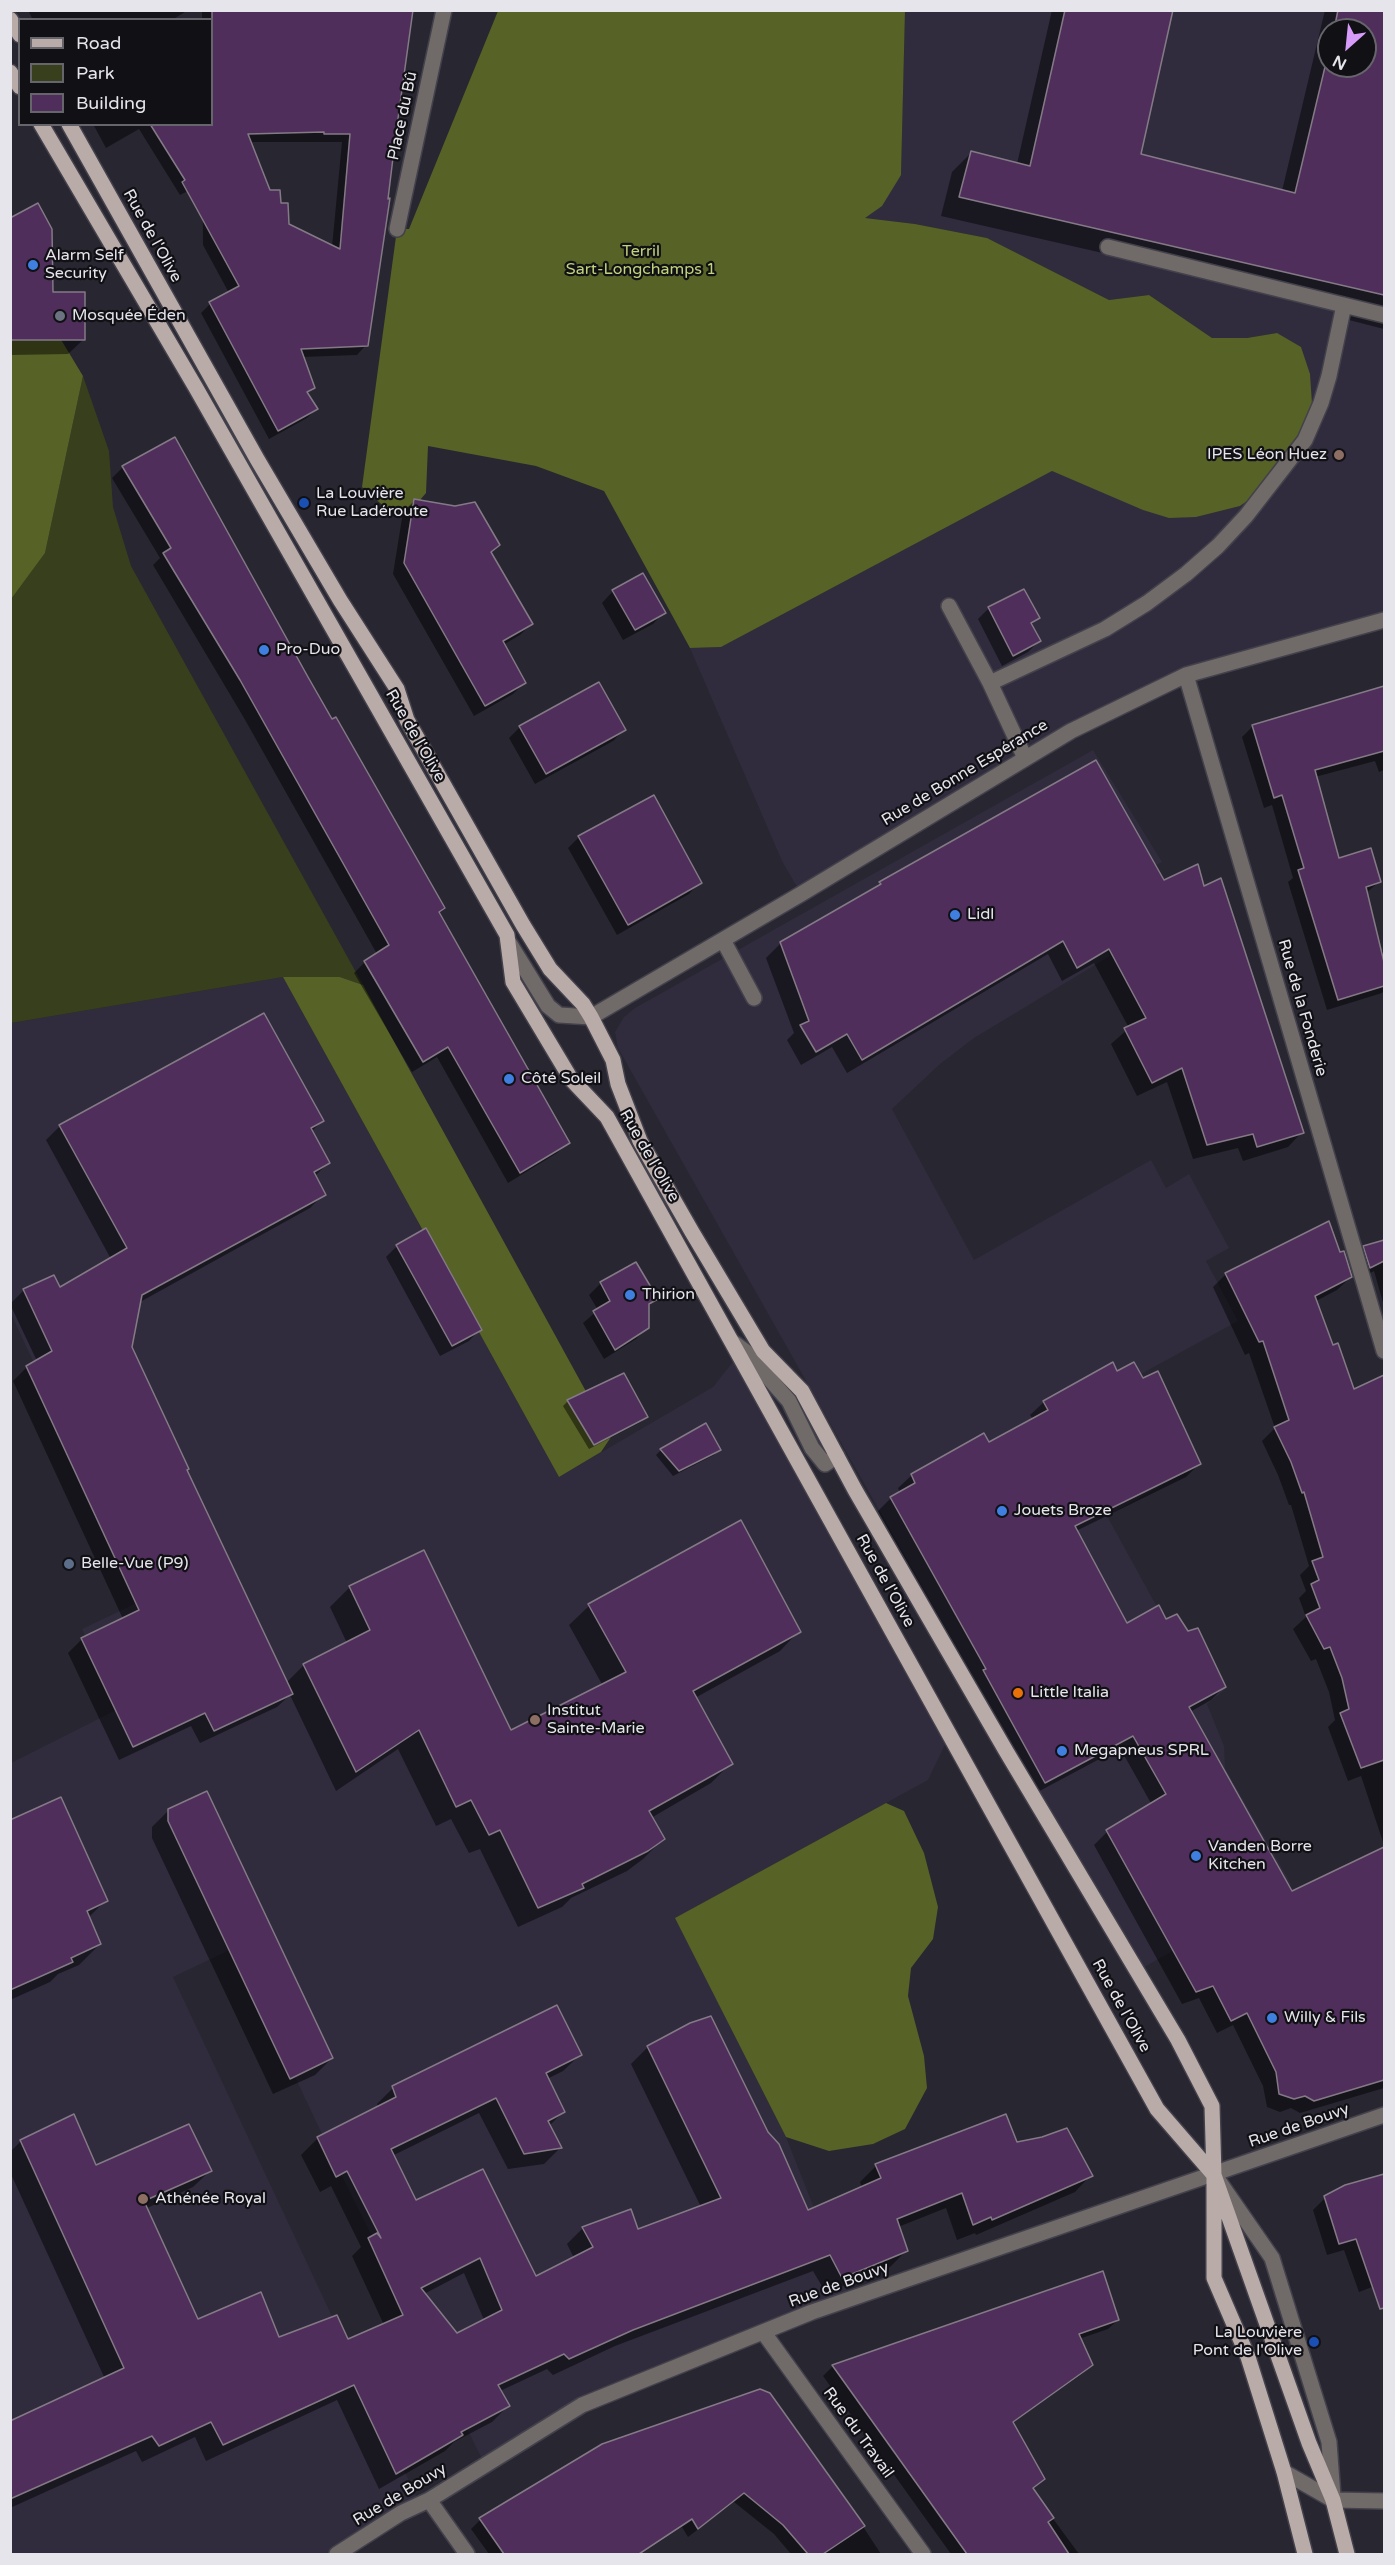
<!DOCTYPE html>
<html>
<head>
<meta charset="utf-8">
<style>
	body { margin:0 }
	#map { position:relative; width:1395px; height:2565px; overflow:hidden; background:#282631; font-family:"Varela Round",sans-serif }
	canvas { display:block }
	.frame { position:absolute; inset:0; border:12px solid #e6e5ec; pointer-events:none }
	.legend { position:absolute; left:18px; top:18px; width:195px; height:108px; box-sizing:border-box; background:#111015; border:2px solid #66656b; margin:0; padding:8px 10px; list-style:none; font-size:18px; color:#e6e5ec }
	.legend li { display:flex; align-items:center; gap:12px; height:30px }
	.legend b { width:30px; border:2px solid #66656b }
	.north { position:absolute; left:1317px; top:18px; width:60px; height:60px; box-sizing:border-box; background:#111015; border:2px solid #66656b; border-radius:50%; rotate:207deg; font-size:16px; font-weight:700; line-height:24px; text-align:center; color:#e6e5ec }
	.north::after { content:''; display:block; margin:auto; width:21px; height:27px; background:#d79bf9; clip-path:polygon(50% 0,100% 100%,50% 72%,0 100%) }
</style>
</head>
<body>
<div id="map">
<canvas width="1395" height="2565"></canvas>
<div class="frame"></div>
<ul class="legend">
<li><b style="height:8px;background:#b9aba8"></b>Road</li>
<li><b style="height:16px;background:#383f1c"></b>Park</li>
<li><b style="height:16px;background:#502e5b"></b>Building</li>
</ul>
<div class="north">N</div>
</div>
<script>
const ctx = document.querySelector('canvas').getContext('2d');
ctx.lineJoin = 'round';
function paint(path, color) {
  ctx.fillStyle = color;
  ctx.fill(path, 'evenodd');
}
function shape(rows) {
  const path = new Path2D();
  for (const r of rows) {
    path.moveTo(r[0], r[1]);
    for (let i = 2; i < r.length; i += 2) path.lineTo(r[i], r[i + 1]);
  }
  return path;
}
function stroke(path, color, width, dash) {
  ctx.strokeStyle = color;
  ctx.lineWidth = width;
  ctx.lineCap = dash ? 'butt' : 'round';
  ctx.setLineDash(dash || []);
  ctx.stroke(path);
}
function label(font, color, halo, rows, align = 'center') {
  ctx.font = font + ' "Varela Round",sans-serif';
  ctx.lineWidth = 4.5;
  ctx.setLineDash([]);
  ctx.textBaseline = 'middle';
  ctx.strokeStyle = halo;
  ctx.fillStyle = color;
  for (const [text, x, y, turn = 0] of rows) {
    ctx.save();
    ctx.translate(x, y);
    ctx.rotate((+turn || 0) * Math.PI / 180);
    ctx.textAlign = isNaN(turn) ? turn : align;
    if (halo) ctx.strokeText(text, 0, 0);
    ctx.fillText(text, 0, 0);
    ctx.restore();
  }
}
paint(shape([
	[905,11,1384,11,1384,620,1186,675,1071,731,801,894,782,861,690,648,721,647,1052,471,1095,489,1196,517,1240,506,1275,481,1277,333,1247,338,1212,338,1149,295,1109,300,987,238,915,224,864,218,901,175],
	[1329,30,1365,30,1365,66,1329,66],
	[1093,750,1162,862,1083,905,1110,956,974,1038,940,1064,892,1109,974,1260,1151,1160,1166,1188,1189,1174,1229,1248,1206,1261,1238,1321,1141,1374,1193,1468,1107,1516,1156,1605,1159,1604,1167,1618,1178,1614,1188,1631,1197,1627,1207,1647,1204,1648,1218,1677,1221,1676,1227,1688,1207,1704,1224,1746,1225,1768,1291,1884,1139,1970,618,1048,615,1032,624,1017,635,1008],
	[283,977,559,1477,713,1387,740,1353,952,1730,928,1780,676,1918,786,2137,850,2299,582,2405,485,2465,340,2172,234,1948,173,1977,420,2504,337,2554,11,2554,11,1763,118,1709,82,1629,145,1599,11,1314,11,1023]
]), '#302c3d');
paint(shape([
	[83,376,109,451,113,507,131,566,363,985,340,977,283,977,11,1023,10,599,45,553]
]), '#383f1c');
paint(shape([
	[498,11,905,11,901,175,882,206,865,218,915,224,987,238,1109,300,1149,295,1212,338,1247,338,1277,333,1301,347,1310,374,1312,404,1305,440,1275,481,1240,506,1196,517,1169,518,1143,510,1052,471,721,647,690,648,604,491,536,466,428,446,426,493,408,514,389,511,362,487,397,229,409,229],
	[11,333,57,333,83,376,45,553,11,599],
	[283,977,340,977,363,985,611,1437,601,1452,559,1477],
	[886,1803,904,1811,924,1853,938,1907,933,1939,911,1968,908,1996,924,2056,927,2088,905,2129,873,2144,829,2151,786,2137,675,1918]
]), '#566226');
paint(shape([
	[28,10,188,10,172,20,33,20],
	[202,10,413,10,366,345,357,355,302,357,313,387,307,394,316,409,307,418,269,439,201,313,210,304,229,293,203,245,202,124,212,124,212,20,202,20],
	[250,142,342,142,332,247,288,225,280,205,269,192],
	[1052,10,1173,10,1139,155,1282,191,1325,10,1384,10,1384,243,1381,258,1384,259,1384,329,1345,319,1347,309,941,216,952,172,971,153,1017,164],
	[1329,30,1365,30,1365,66,1329,66],
	[93,124,179,124,190,190,180,195,139,129,106,148],
	[10,219,52,294,84,339,68,354,10,355],
	[123,467,306,677,443,908,438,913,568,1142,557,1153,508,1183,437,1057,412,1072,354,973,365,962,377,954,244,718,153,565,160,558,112,478],
	[415,500,498,545,490,553,531,624,520,635,503,645,524,683,513,694,474,716,393,574,403,512],
	[613,591,664,612,653,624,623,640,602,603],
	[989,608,1038,618,1031,625,1039,641,1028,652,1002,666,978,619],
	[1384,688,1384,770,1379,772,1375,761,1315,777,1338,859,1379,882,1366,893,1380,951,1383,951,1384,956,1384,990,1382,993,1327,1010,1288,882,1293,878,1272,805,1264,808,1242,737,1252,727],
	[520,727,624,730,613,741,535,784,509,738],
	[579,837,700,882,689,894,617,935,568,848],
	[1163,882,1203,888,1302,1132,1288,1147,1243,1161,1238,1148,1193,1159,1167,1082,1137,1096,1111,1044,1129,1028,1094,963,1062,981,1048,954,847,1073,832,1047,801,1065,787,1040,794,1033,766,958,781,943,871,892,880,883],
	[322,1121,311,1132,328,1163,314,1177,324,1194,310,1208,140,1302,131,1347,185,1471,286,1683,304,1665,347,1643,330,1607,350,1587,423,1552,511,1732,603,1686,569,1625,589,1606,799,1631,780,1651,695,1698,731,1763,711,1783,651,1818,663,1839,643,1859,627,1871,571,1898,562,1907,518,1927,480,1849,469,1853,451,1819,436,1826,398,1749,336,1791,290,1695,277,1707,200,1743,191,1726,119,1760,68,1653,82,1639,123,1619,13,1381,27,1367,37,1361,10,1304,24,1290,59,1290,111,1259,46,1140,60,1126],
	[1384,1241,1384,1306,1374,1271,1357,1280,1351,1260,1364,1247],
	[397,1246,480,1329,469,1341,440,1356,386,1257],
	[1339,1254,1351,1277,1337,1290,1316,1301,1333,1347,1353,1391,1384,1377,1384,1845,1361,1776,1348,1781,1328,1727,1335,1720,1329,1692,1316,1659,1311,1661,1293,1629,1306,1617,1299,1598,1306,1591,1300,1575,1309,1566,1291,1505,1289,1505,1278,1475,1262,1441,1275,1428,1249,1353,1245,1355,1213,1287,1226,1274],
	[635,1264,656,1299,647,1307,647,1327,636,1339,604,1359,583,1323,598,1310,589,1295,601,1283],
	[1117,1373,1199,1464,1186,1477,1076,1531,1126,1625,1166,1621,1224,1687,1211,1700,1190,1712,1292,1893,1384,1849,1384,2088,1300,2113,1291,2108,1280,2112,1267,2107,1263,2086,1233,2025,1217,2033,1199,1998,1182,2004,1094,1845,1107,1832,1152,1805,1120,1748,1032,1795,973,1683,878,1511,891,1498,900,1493,898,1488,912,1475,989,1444,1033,1419,1030,1415,1044,1402],
	[568,1401,646,1417,641,1422,589,1449,563,1406],
	[719,1449,714,1455,673,1476,656,1455,661,1450],
	[169,1810,332,2058,315,2075,273,2094,152,1838,152,1827],
	[10,1822,106,1900,88,1918,100,1944,79,1965,58,1974,50,1982,10,2000],
	[648,2047,808,2212,862,2188,860,2182,876,2166,1016,2144,1091,2175,1075,2192,976,2235,975,2233,957,2240,946,2208,898,2227,906,2251,890,2267,826,2293,813,2271,615,2346,553,2375,547,2369,500,2391,508,2406,492,2422,454,2442,445,2451,379,2489,337,2400,206,2461,195,2437,142,2462,136,2451,10,2508,10,2418,12,2422,105,2379,10,2172,10,2152,20,2142,73,2116,96,2167,210,2171,193,2187,145,2209,198,2321,278,2339,347,2341,384,2325,352,2256,361,2247,331,2186,320,2192,301,2155,318,2138,378,2107,377,2104,393,2088,580,2055,563,2071,547,2079,564,2111,549,2126,560,2148,544,2164,508,2169,479,2113,392,2156,415,2202,535,2278,574,2258,567,2244,583,2228,638,2231,701,2207,631,2064],
	[464,2273,484,2320,456,2334,424,2294],
	[1384,2175,1384,2287,1381,2288,1380,2284,1359,2292,1344,2250,1327,2255,1313,2210,1325,2198,1346,2187],
	[1102,2273,1118,2320,1108,2329,1079,2339,1091,2365,1082,2374,1012,2423,1043,2479,1032,2490,1079,2554,951,2554,823,2376,832,2367],
	[602,2445,862,2525,881,2554,791,2554,774,2534,734,2502,688,2537,682,2527,641,2554,489,2554,471,2529,480,2520]
]), '#0007');
const building = shape([
	[212,10,413,10,396,133,388,199,390,198,368,346,301,349,315,388,307,392,318,409,278,431,209,302,239,286,182,182,185,180,150,124,212,124,212,10],
	[324,132,324,134,350,134,340,249,289,224,288,203,281,203,280,190,270,190,248,134,324,132],
	[1065,10,1173,10,1141,154,1295,193,1329,50,1329,66,1365,66,1365,30,1334,30,1338,10,1384,10,1384,295,959,197,971,151,1030,166,1065,10],
	[38,203,52,229,53,292,85,292,85,340,10,340,10,218,38,203],
	[175,437,308,677,332,719,336,717,445,908,439,912,570,1143,520,1173,448,1047,423,1062,364,961,389,945,240,680,163,553,171,548,122,466,175,437],
	[414,499,455,506,475,502,500,545,491,552,533,624,503,641,526,683,485,706,404,563,414,499],
	[643,573,666,613,635,630,612,590,643,573],
	[1024,589,1040,618,1031,623,1041,641,1013,656,988,607,1024,589],
	[599,682,626,730,546,774,519,726,599,682],
	[1384,686,1384,751,1315,770,1339,858,1371,848,1381,882,1366,887,1384,962,1384,986,1338,1000,1298,870,1304,868,1282,795,1274,798,1252,725,1384,686],
	[1096,760,1164,880,1198,864,1204,886,1221,878,1304,1133,1257,1147,1253,1134,1207,1145,1182,1068,1152,1083,1124,1028,1146,1018,1109,949,1077,968,1063,941,862,1060,847,1034,816,1052,800,1025,809,1021,780,942,881,884,879,882,1096,760],
	[654,795,702,883,628,925,578,836,654,795],
	[264,1013,324,1121,311,1128,330,1163,314,1172,326,1195,142,1295,132,1347,189,1469,187,1470,293,1694,214,1731,205,1713,133,1747,81,1638,139,1610,26,1366,52,1351,23,1289,54,1275,60,1287,127,1248,59,1125,264,1013],
	[1329,1221,1340,1252,1344,1251,1352,1277,1315,1296,1333,1345,1338,1343,1354,1389,1384,1375,1384,1760,1361,1768,1340,1713,1349,1709,1342,1678,1330,1647,1324,1649,1306,1615,1320,1608,1311,1584,1319,1580,1312,1561,1323,1557,1304,1492,1302,1493,1291,1462,1274,1427,1289,1420,1263,1341,1259,1342,1225,1273,1329,1221],
	[426,1228,482,1330,452,1346,396,1245,426,1228],
	[1384,1240,1384,1261,1370,1268,1363,1246,1384,1240],
	[636,1262,658,1299,649,1304,649,1328,615,1350,593,1311,610,1301,600,1282,636,1262],
	[1113,1362,1117,1371,1134,1362,1143,1378,1158,1371,1201,1464,1075,1526,1127,1623,1159,1605,1166,1619,1177,1614,1188,1631,1198,1628,1226,1687,1189,1707,1292,1891,1384,1847,1384,2080,1314,2101,1305,2096,1294,2099,1279,2094,1276,2072,1247,2013,1231,2021,1213,1986,1196,1992,1106,1830,1166,1794,1133,1736,1045,1783,983,1670,986,1669,890,1497,915,1483,911,1474,984,1433,989,1442,1048,1410,1043,1401,1113,1362],
	[624,1373,648,1417,594,1445,567,1400,624,1373],
	[706,1423,721,1450,679,1471,660,1449,706,1423],
	[741,1520,801,1632,693,1691,733,1764,649,1811,665,1839,648,1851,582,1884,584,1888,538,1908,500,1830,489,1835,471,1800,456,1807,419,1730,356,1772,303,1664,370,1630,349,1586,424,1550,511,1730,626,1672,588,1604,741,1520],
	[207,1791,333,2058,290,2079,168,1821,168,1809,207,1791],
	[61,1797,108,1901,87,1911,101,1944,71,1958,73,1962,10,1990,10,1820,61,1797],
	[557,2005,582,2055,546,2073,565,2112,548,2121,562,2148,524,2154,496,2098,391,2149,416,2200,483,2169,536,2276,593,2247,582,2227,631,2209,638,2229,721,2198,647,2046,690,2023,711,2016,768,2132,779,2144,808,2210,881,2178,875,2164,1006,2114,1017,2142,1042,2137,1067,2128,1093,2176,992,2220,991,2217,973,2225,962,2193,897,2219,908,2251,862,2270,842,2278,830,2255,633,2330,569,2359,564,2354,498,2385,510,2406,461,2432,463,2435,396,2474,354,2385,223,2445,211,2422,159,2446,152,2436,10,2499,10,2421,124,2368,20,2140,74,2114,96,2165,189,2124,212,2171,144,2201,198,2319,261,2292,279,2337,337,2315,348,2339,403,2315,368,2238,377,2233,381,2238,347,2171,336,2177,317,2137,396,2097,392,2086,557,2005],
	[480,2258,502,2310,457,2333,421,2288,480,2258],
	[1384,2174,1384,2308,1380,2309,1356,2239,1339,2244,1324,2196,1345,2185,1384,2174],
	[1103,2271,1119,2320,1079,2334,1093,2365,1013,2422,1045,2479,1033,2488,1054,2518,1048,2522,1069,2554,967,2554,832,2365,1103,2271],
	[760,2389,770,2393,865,2526,823,2554,808,2554,783,2525,744,2493,698,2529,692,2519,639,2554,504,2554,479,2518,602,2444,760,2389]
]);
paint(building, '#502e5b');
stroke(building, '#837a86', 1.5);
const minor = shape([
	[397,229,444,10],
	[1108,247,1384,315],
	[949,606,990,683],
	[1186,675,1384,1351],
	[1025,758,990,683,1105,629,1147,603,1186,574,1218,546,1246,516,1305,440,1321,403,1329,376,1344,305],
	[723,940,754,998],
	[508,941,548,1006,559,1015,591,1017,801,894,1071,731,1186,675,1384,620],
	[734,1343,745,1351,789,1401,812,1448,825,1464,837,1456],
	[1218,2180,1272,2258,1329,2442,1333,2496],
	[764,2333,923,2554],
	[1284,2472,1333,2500,1384,2501],
	[429,2500,467,2554],
	[337,2554,401,2513,429,2500,582,2405,812,2312,1384,2115]
]);
const major = shape([
	[10,19,20,35],
	[10,72,20,87],
	[41,124,196,388,507,935,513,982,571,1079,607,1117,1157,2109,1214,2175,1309,2443,1333,2500,1347,2554],
	[69,124,257,459,340,600,397,689,407,720,523,925,550,969,583,1004,591,1017,613,1060,618,1084,640,1141,692,1232,763,1351,802,1391,855,1490,1006,1751,1178,2040,1212,2106,1214,2175,1214,2278,1248,2357,1284,2472,1305,2554]
]);
stroke(minor, '#43414b', 18);
stroke(major, '#43414b', 18);
stroke(minor, '#706a68', 15);
stroke(major, '#b9aba8', 15);
for (const [x, y, r, color] of [
	[33,265,6,"#3f7fe0"],
	[60,316,6,"#6b7280"],
	[1339,455,6,"#8d6e63"],
	[304,503,6,"#1a4fb4"],
	[264,650,6,"#3f7fe0"],
	[955,915,6,"#3f7fe0"],
	[509,1079,6,"#3f7fe0"],
	[630,1295,6,"#3f7fe0"],
	[1002,1511,6,"#3f7fe0"],
	[69,1564,6,"#5c6f8a"],
	[1018,1693,6,"#e8710a"],
	[535,1720,6,"#8d6e63"],
	[1062,1751,6,"#3f7fe0"],
	[1196,1856,6,"#3f7fe0"],
	[1272,2018,6,"#3f7fe0"],
	[143,2199,6,"#8d6e63"],
	[1314,2342,6,"#1a4fb4"]
]) {
  const dot = new Path2D();
  dot.arc(x, y, r, 0, 2 * Math.PI);
  ctx.fillStyle = color;
  ctx.fill(dot);
  stroke(dot, '#111015', 2);
}
label('16px', '#e6e5ec', '#111015', [
	["Place du Bû",403,116,-78],
	["Rue de l'Olive",152,236,61],
	["Rue de l'Olive",415,736,60],
	["Rue de Bonne Espérance",965,773,-31],
	["Rue de la Fonderie",1302,1008,74],
	["Rue de l'Olive",649,1156,60],
	["Rue de l'Olive",885,1581,61],
	["Rue de l'Olive",1121,2006,61],
	["Rue de Bouvy",1299,2126,-19],
	["Rue de Bouvy",839,2285,-20],
	["Rue du Travail",858,2433,54],
	["Rue de Bouvy",400,2495,-31]
]);
label('16px', '#c1d47b', '#111015', [
	["Terril",641,252],
	["Sart-Longchamps 1",641,270]
]);
label('16px', '#e6e5ec', '#111015', [
	["Alarm Self",45,256],
	["Security",45,274],
	["Mosquée Éden",72,316],
	["IPES Léon Huez",1327,455,"right"],
	["La Louvière",316,494],
	["Rue Ladéroute",316,512],
	["Pro-Duo",276,650],
	["Lidl",967,915],
	["Côté Soleil",521,1079],
	["Thirion",642,1295],
	["Jouets Broze",1014,1511],
	["Belle-Vue (P9)",81,1564],
	["Little Italia",1030,1693],
	["Institut",547,1711],
	["Sainte-Marie",547,1729],
	["Megapneus SPRL",1074,1751],
	["Vanden Borre",1208,1847],
	["Kitchen",1208,1865],
	["Willy & Fils",1284,2018],
	["Athénée Royal",155,2199],
	["La Louvière",1302,2333,"right"],
	["Pont de l'Olive",1302,2351,"right"]
], 'left');
</script>
</body>
</html>
